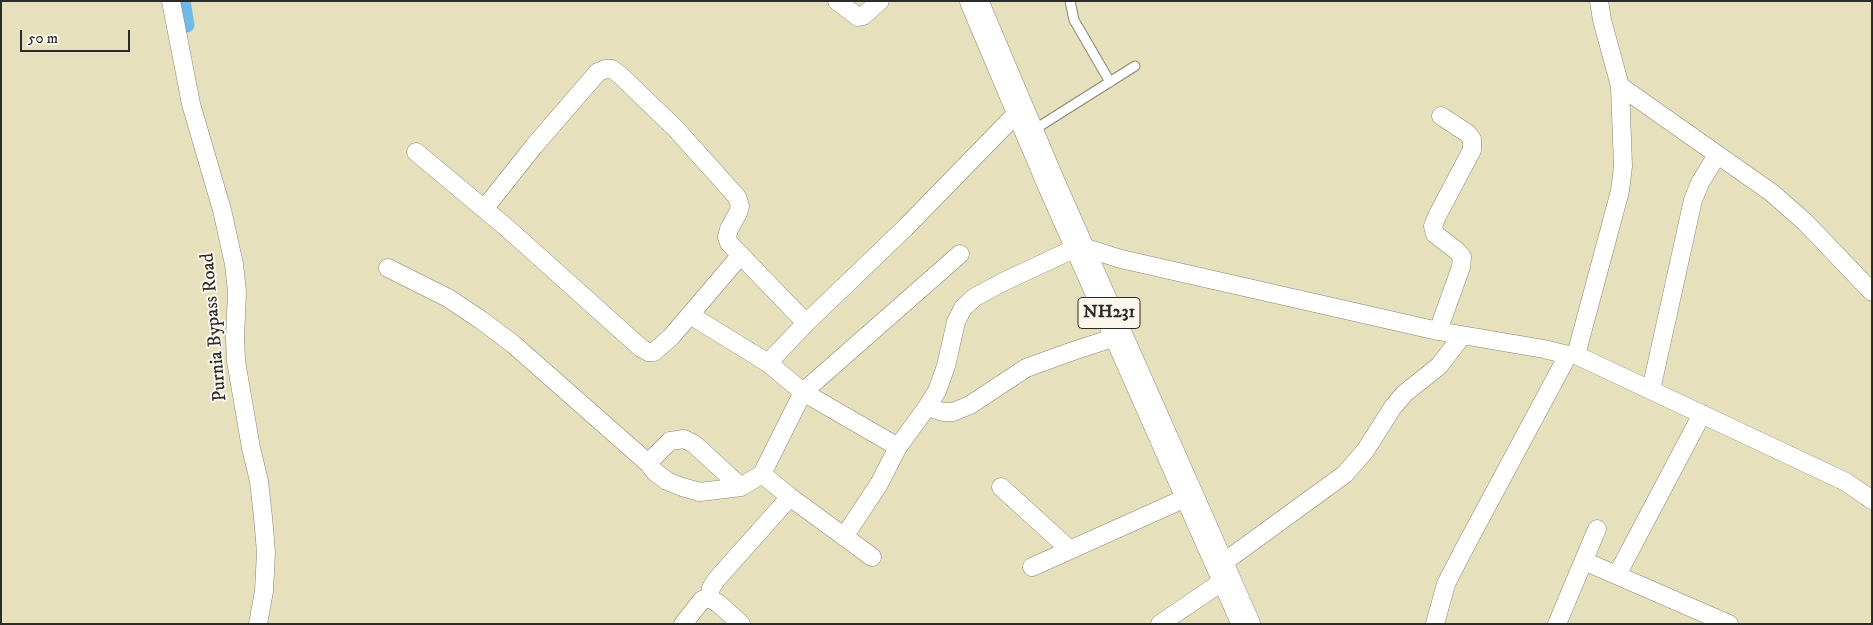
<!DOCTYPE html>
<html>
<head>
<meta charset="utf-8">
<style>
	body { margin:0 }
	#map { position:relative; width:1873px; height:625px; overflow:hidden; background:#e7e0bc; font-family:"IM FELL DW Pica",serif }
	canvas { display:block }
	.frame { position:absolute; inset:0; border:2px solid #2b2b2b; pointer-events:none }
	.scale { position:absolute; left:20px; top:30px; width:110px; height:22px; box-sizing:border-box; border:2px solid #2b2b2b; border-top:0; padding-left:6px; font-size:15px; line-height:18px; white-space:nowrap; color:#2b2b2b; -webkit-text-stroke:4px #fbf7ec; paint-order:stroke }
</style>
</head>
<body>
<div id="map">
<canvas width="1873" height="625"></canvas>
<div class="frame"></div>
<div class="scale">50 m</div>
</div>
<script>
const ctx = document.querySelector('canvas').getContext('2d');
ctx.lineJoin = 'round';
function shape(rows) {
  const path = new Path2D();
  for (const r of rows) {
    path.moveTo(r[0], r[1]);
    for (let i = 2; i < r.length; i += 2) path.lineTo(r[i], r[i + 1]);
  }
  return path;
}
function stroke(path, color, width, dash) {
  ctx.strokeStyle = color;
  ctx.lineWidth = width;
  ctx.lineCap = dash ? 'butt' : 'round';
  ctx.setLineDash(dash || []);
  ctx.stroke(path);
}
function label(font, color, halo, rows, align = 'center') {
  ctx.font = font + ' "IM FELL DW Pica",serif';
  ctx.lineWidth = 4;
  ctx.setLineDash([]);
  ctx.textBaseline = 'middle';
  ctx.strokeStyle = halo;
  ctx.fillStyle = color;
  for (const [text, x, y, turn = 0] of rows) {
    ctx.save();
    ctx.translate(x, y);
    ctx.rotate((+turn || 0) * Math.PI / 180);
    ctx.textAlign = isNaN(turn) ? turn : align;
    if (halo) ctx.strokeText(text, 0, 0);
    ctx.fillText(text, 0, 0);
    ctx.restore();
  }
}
stroke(shape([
	[183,1,187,25]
]), '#70b9e8', 15);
const service = shape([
	[1070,1,1074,20,1110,82],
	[1032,131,1135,66]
]);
const minor = shape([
	[171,1,191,104,222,210,234,264,237,292,235,338,236,361,251,448,259,481,263,517,266,552,264,591,258,624],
	[837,1,858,17,863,16,880,1],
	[1620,86,1772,193,1805,222,1872,292],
	[416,152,507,228,641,348,648,352,654,352,671,337,740,256],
	[484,209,534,146,598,72,606,69,612,69,620,75,676,129,737,197,740,206,738,213,729,229,727,237,729,243,806,323],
	[388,268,448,298,481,320,513,344,648,463,655,472,667,481,682,487,700,492,741,487,762,474,803,392,960,254],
	[690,315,768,363,803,392,898,447],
	[1438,331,1461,267,1462,257,1457,251,1435,234,1433,226,1437,216,1472,150,1472,139,1467,133,1441,116],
	[1576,355,1620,191,1623,166,1620,86,1602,20,1599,1],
	[768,363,806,323,905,228,1020,110],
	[1651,390,1693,200,1700,183,1717,155],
	[927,407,943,412,953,412,970,405,1026,368,1073,351,1119,336],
	[648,463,670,441,684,439,694,444,741,487],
	[762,474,790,497,872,557],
	[1001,487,1070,550],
	[844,537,879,484,898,447,927,407,937,391,946,366,956,322,963,308,975,297,1003,282,1080,246,1121,259,1438,331,1544,349,1568,355,1576,355,1846,482,1872,500],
	[1584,561,1729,624],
	[1220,565,1345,474,1365,451,1393,407,1405,393,1439,366,1462,336],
	[1032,567,1190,496],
	[1617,575,1702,414],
	[709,598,711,588,716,580,790,497],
	[683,624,702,600,709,598,719,604,741,624],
	[1160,624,1226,579],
	[1435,624,1446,584,1464,549,1568,355],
	[1557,624,1597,529]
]);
const trunk = shape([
	[974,1,1051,183,1246,624]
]);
stroke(service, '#898674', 11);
stroke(minor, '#898674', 19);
stroke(trunk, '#898674', 29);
stroke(service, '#fff', 9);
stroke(minor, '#fff', 18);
stroke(trunk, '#fff', 28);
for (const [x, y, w] of [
	[1109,313,62]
]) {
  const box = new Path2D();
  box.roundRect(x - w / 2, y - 15.5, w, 31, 4);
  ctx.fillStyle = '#fbf7ec';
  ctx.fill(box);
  stroke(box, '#2b2b2b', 1);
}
label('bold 18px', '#2b2b2b', null, [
	["NH231",1109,313]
]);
label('19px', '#2b2b2b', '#fbf7ec', [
	["Purnia Bypass Road",215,327,-95]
]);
</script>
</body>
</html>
